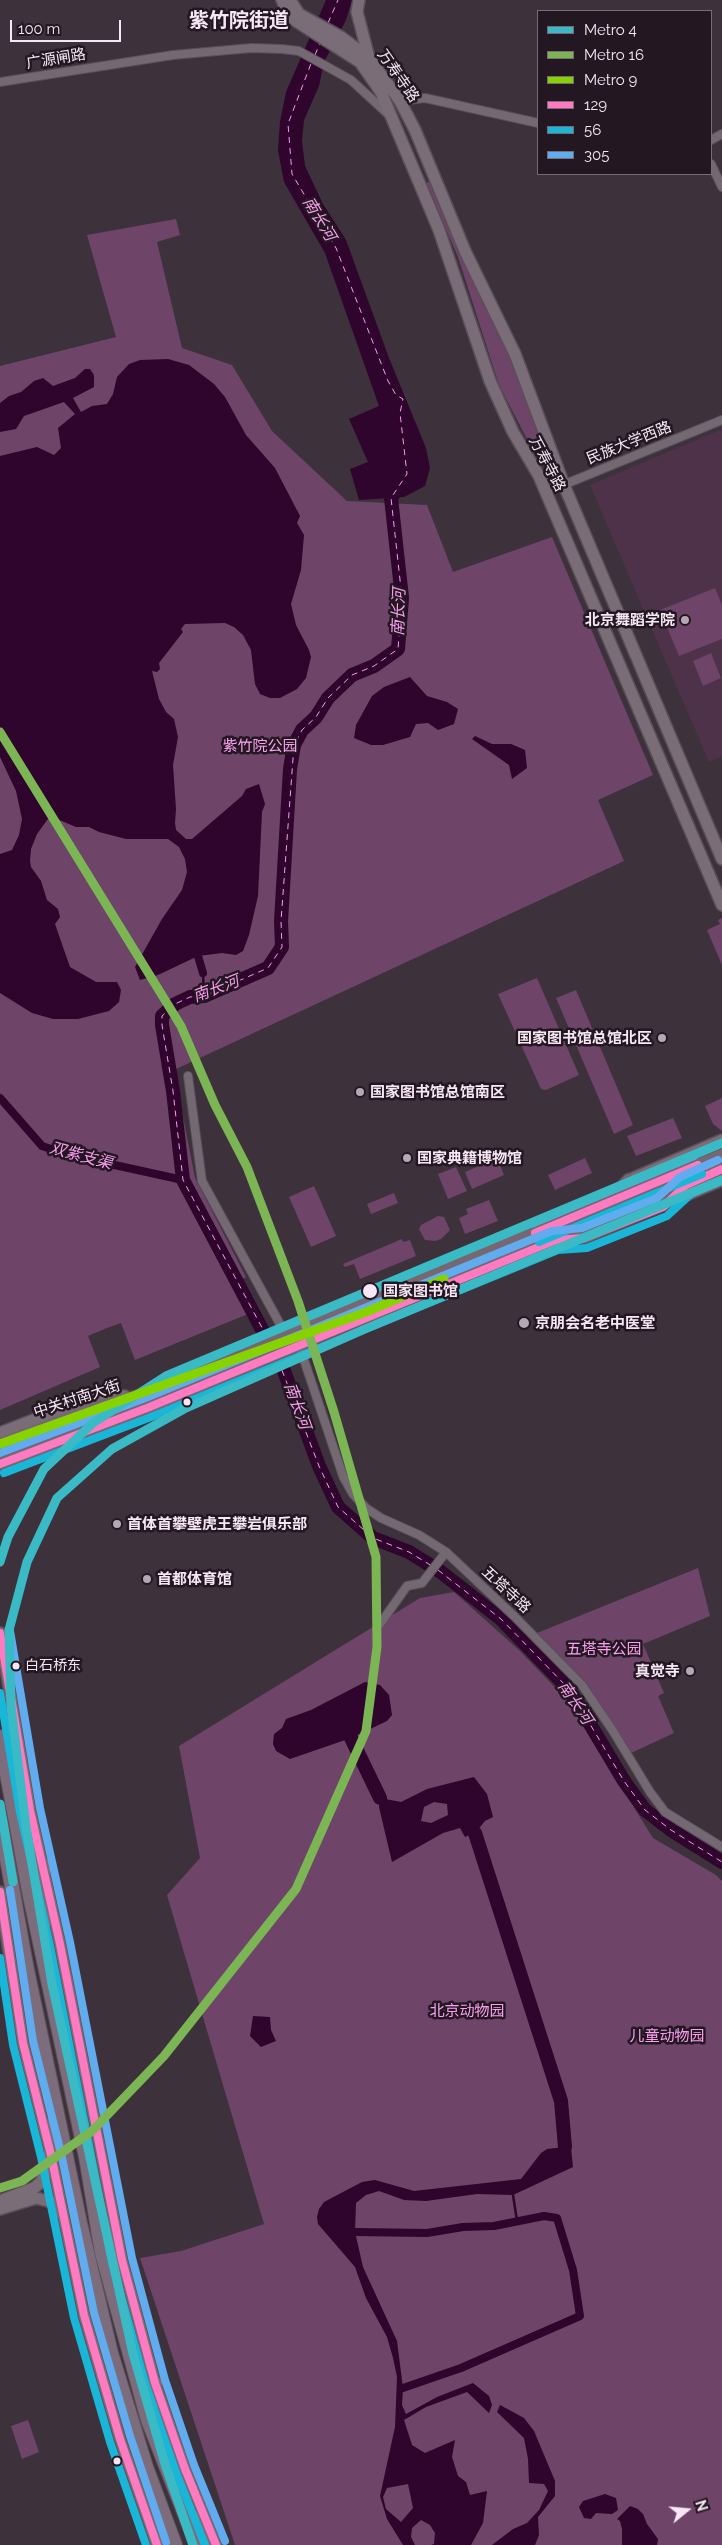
<!DOCTYPE html>
<html>
<head>
<meta charset="utf-8">
<style>
	body { margin:0 }
	#map { position:relative; width:722px; height:2545px; overflow:hidden; background:#3d313c; font-family:Raleway,sans-serif }
	canvas { display:block }
	.legend { position:absolute; left:537px; top:10px; width:175px; height:165px; box-sizing:border-box; background:#231821; border:1px solid #786b75; margin:0; padding:6px 9px; list-style:none; font-size:15px; color:#f7e7f4 }
	.legend li { display:flex; align-items:center; gap:10px; height:25px }
	.legend b { width:25px; border:1px solid #786b75 }
	.north { position:absolute; left:662px; top:2485px; width:50px; height:50px; -webkit-text-stroke:4px #231821; paint-order:stroke; rotate:73deg; font-size:14px; font-weight:700; line-height:20px; text-align:center; color:#f7e7f4 }
	.north::after { content:''; display:block; margin:auto; width:18px; height:22px; background:#f7e7f4; clip-path:polygon(50% 0,100% 100%,50% 72%,0 100%) }
	.scale { position:absolute; left:10px; top:20px; width:111px; height:22px; box-sizing:border-box; border:2px solid #f7e7f4; border-top:0; padding-left:6px; font-size:15px; line-height:18px; white-space:nowrap; color:#f7e7f4; -webkit-text-stroke:4px #231821; paint-order:stroke }
</style>
</head>
<body>
<div id="map">
<canvas width="722" height="2545"></canvas>
<ul class="legend">
<li><b style="height:6px;background:#3abac4"></b>Metro 4</li>
<li><b style="height:6px;background:#7cb553"></b>Metro 16</li>
<li><b style="height:6px;background:#87d300"></b>Metro 9</li>
<li><b style="height:6px;background:#fe7ac1"></b>129</li>
<li><b style="height:6px;background:#1ab6d8"></b>56</li>
<li><b style="height:6px;background:#60acee"></b>305</li>
</ul>
<div class="north">N</div>
<div class="scale">100 m</div>
</div>
<script>
const ctx = document.querySelector('canvas').getContext('2d');
ctx.lineJoin = 'round';
function paint(path, color) {
  ctx.fillStyle = color;
  ctx.fill(path, 'evenodd');
}
function shape(rows) {
  const path = new Path2D();
  for (const r of rows) {
    path.moveTo(r[0], r[1]);
    for (let i = 2; i < r.length; i += 2) path.lineTo(r[i], r[i + 1]);
  }
  return path;
}
function stroke(path, color, width, dash) {
  ctx.strokeStyle = color;
  ctx.lineWidth = width;
  ctx.lineCap = dash ? 'butt' : 'round';
  ctx.setLineDash(dash || []);
  ctx.stroke(path);
}
function label(font, color, halo, rows, align = 'center') {
  ctx.font = font + ' Raleway,"Noto Sans SC",sans-serif';
  ctx.lineWidth = 5;
  ctx.setLineDash([]);
  ctx.textBaseline = 'middle';
  ctx.strokeStyle = halo;
  ctx.fillStyle = color;
  for (const [text, x, y, turn = 0] of rows) {
    ctx.save();
    ctx.translate(x, y);
    ctx.rotate((+turn || 0) * Math.PI / 180);
    ctx.textAlign = isNaN(turn) ? turn : align;
    if (halo) ctx.strokeText(text, 0, 0);
    ctx.fillText(text, 0, 0);
    ctx.restore();
  }
}
paint(shape([
	[722,429,722,756,709,762,590,485]
]), '#4d3249');
paint(shape([
	[432,181,508,349,551,459,548,463,545,463,539,459,528,441,499,385,458,257,426,183],
	[176,219,180,235,157,242,182,348,232,365,272,431,347,501,427,505,453,572,552,537,653,775,598,800,624,861,174,1070,195,1178,246,1277,233,1285,248,1314,135,1360,121,1323,107,1328,88,1336,100,1367,0,1410,0,366,116,337,87,235],
	[715,588,722,605,722,639,679,656,660,610],
	[711,653,721,678,703,686,693,661],
	[722,918,722,965,707,930,720,924,718,920],
	[537,978,579,1075,546,1090,541,1089,498,994],
	[576,990,633,1125,614,1134,556,998],
	[722,1098,722,1131,713,1124,705,1106],
	[673,1118,682,1138,636,1156,627,1136],
	[497,1158,504,1175,472,1189,465,1172],
	[585,1158,592,1173,555,1190,548,1175],
	[456,1167,467,1191,448,1199,438,1174],
	[314,1186,336,1236,311,1247,289,1197],
	[394,1193,398,1203,371,1214,367,1204],
	[489,1200,498,1221,465,1234,459,1218,468,1214,466,1209],
	[438,1216,444,1217,450,1230,441,1239,435,1241,425,1240,419,1229,421,1225],
	[402,1239,403,1242,410,1240,416,1256,360,1279,354,1264,345,1267,343,1264],
	[698,1568,710,1616,643,1644,664,1693,658,1696,674,1733,629,1754,585,1686,537,1633],
	[454,1592,520,1651,567,1700,653,1838,716,1875,722,1881,722,2545,235,2545,140,2258,181,2251,264,2224,167,1895,200,1858,179,1746,420,1598],
	[28,2420,39,2452,22,2459,11,2426]
]), '#6e4469');
paint(shape([
	[326,0,352,0,346,20,324,62,319,86,304,120,302,141,305,166,323,204,346,240,389,358,426,448,430,468,425,486,404,497,359,500,350,469,368,462,349,419,379,406,325,253,284,182,278,150,280,122,286,92],
	[168,359,189,365,214,384,225,397,246,435,275,468,300,516,297,523,304,535,301,570,291,604,296,625,309,650,311,657,306,678,297,689,280,698,270,698,260,694,255,684,251,650,243,635,234,627,225,623,185,624,181,629,183,632,159,663,160,669,157,672,152,671,159,699,166,712,174,719,178,737,173,765,176,809,175,823,176,830,186,839,192,839,242,796,246,789,259,784,265,804,262,812,258,896,249,935,243,951,236,955,222,953,198,956,158,975,140,980,135,967,162,919,182,890,187,872,185,859,179,847,168,839,126,839,99,832,89,827,76,827,50,816,37,834,31,849,30,861,31,867,41,881,47,900,58,909,60,917,55,924,70,967,96,982,117,982,121,990,119,1002,109,1011,78,1019,53,1019,32,1013,0,993,0,854,12,850,19,835,22,819,16,791,0,757,0,456,37,447,54,455,61,448,58,428,75,414,64,402,24,416,16,429,0,432,0,403,9,396,21,392,34,381,43,378,53,386,75,378,85,369,90,369,94,375,94,387,73,398,81,412,92,406,107,404,113,394,117,377,129,364,140,360],
	[410,677,427,696,447,702,458,709,454,724,438,730,428,723,416,724,410,737,383,745,371,745,354,738,356,725,372,696,384,687],
	[475,736,492,744,511,744,525,750,527,768,512,779,509,765,472,739],
	[365,1682,380,1685,389,1695,392,1715,387,1721,351,1738,290,1759,276,1751,273,1744,274,1734,282,1728,286,1719,311,1710],
	[474,1777,487,1794,493,1817,485,1821,475,1833,465,1837,460,1828,443,1833,392,1862,379,1807,380,1798,401,1802,427,1789],
	[434,1802,447,1804,448,1815,431,1823,421,1821,424,1807],
	[253,2016,270,2017,271,2030,276,2041,261,2047,250,2036],
	[565,2147,571,2148,573,2167,513,2195,477,2194,426,2201,404,2200,379,2191,366,2195,356,2203,355,2232,363,2267,397,2341,403,2388,402,2405,406,2414,437,2397,473,2383,489,2396,492,2405,489,2413,467,2392,426,2407,404,2420,412,2445,425,2453,455,2440,452,2457,458,2476,466,2482,470,2495,487,2491,483,2523,471,2545,431,2545,434,2544,435,2533,430,2525,421,2520,412,2528,411,2537,415,2545,403,2545,387,2519,380,2496,395,2427,397,2377,393,2358,387,2337,366,2298,355,2267,318,2224,317,2217,319,2209,324,2202,362,2182,375,2180,414,2191,521,2179,541,2153,547,2149],
	[408,2484,413,2508,401,2522,386,2509,383,2497,387,2488],
	[500,2405,524,2418,534,2431,555,2481,555,2496,538,2517,539,2535,535,2545,492,2545,513,2529,527,2523,539,2510,548,2491,544,2484,529,2483,528,2459,524,2438,497,2412],
	[605,2494,616,2498,618,2510,612,2514,596,2513,591,2519,584,2518,579,2507,583,2501],
	[630,2506,638,2509,643,2514,647,2524,658,2539,657,2545,622,2545,622,2529,620,2521,617,2519]
]), '#2f042d');
stroke(shape([
	[203,973,204,996],
	[513,2195,517,2221]
]), '#2f042d', 2.5);
stroke(shape([
	[198,956,203,973],
	[0,1098,42,1146,69,1155,183,1180],
	[355,2232,427,2233,463,2227,494,2226,544,2216,557,2218,573,2270,580,2316,461,2368,403,2388]
]), '#2f042d', 8);
stroke(shape([
	[401,482,391,498,402,598,398,649,374,666,352,675,328,698,316,717,302,730,294,745,290,769,281,921,282,947,268,968,204,996,190,997,175,1004,162,1016,162,1025,173,1091,183,1180,284,1371,319,1466,338,1507,373,1538,409,1552,441,1572,501,1619,569,1689,624,1781,645,1810,671,1830,722,1862],
	[351,1738,380,1798],
	[475,1833,561,2101,565,2147]
]), '#2f042d', 14);
stroke(shape([
	[328,23,338,0],
	[315,55,320,43],
	[267,1337,183,1180,173,1091,162,1025,162,1016,175,1004,190,997,204,996,268,968,282,947,281,921,294,745,302,730,316,717,328,698,352,675,374,666,398,649,402,598,391,498,407,474,400,413,403,399,396,395,388,381,336,248,292,174,288,124,312,61],
	[278,1360,319,1466,338,1507,373,1538,409,1552,432,1566],
	[438,1570,501,1619,569,1689,624,1781,645,1810,671,1830,722,1862]
]), '#fa9cee', 1, [6, 5]);
const street = shape([
	[0,82,173,55,251,48,282,49,299,51,351,80,389,115],
	[400,101,425,98,538,123],
	[711,140,722,134],
	[711,164,722,187],
	[546,492,722,420],
	[188,1076,202,1181,281,1326,292,1331],
	[299,1345,343,1476,353,1494,366,1508,381,1518,419,1535,446,1552,514,1616,582,1685,613,1731,650,1792,665,1812,722,1847],
	[380,1624,407,1586,422,1583,446,1552]
]);
const secondary = shape([
	[282,0,288,13,296,21,360,62,381,92,439,230,490,381,513,432,539,476,722,905],
	[290,0,299,14,341,37,369,58,400,101,415,130,465,251,515,354,564,485,722,859],
	[359,0,357,12,369,58],
	[629,1180,722,1140],
	[584,1238,722,1180],
	[0,1433,95,1396,125,1396],
	[0,1633,30,1810,60,1944,122,2260,155,2383,185,2469,216,2545],
	[0,1892,23,2043,51,2155,84,2315,120,2439,157,2545],
	[0,2201,34,2188,41,2182,52,2161],
	[0,2209,36,2198,52,2202,61,2213]
]);
const primary = shape([
	[610,1200,629,1180],
	[0,1444,102,1405,140,1396,722,1155],
	[0,1464,147,1408,722,1169]
]);
const highway = shape([
	[0,1737,30,1896,86,2157,102,2253,148,2420,197,2545],
	[0,1820,26,1965,80,2223,111,2353,146,2467,175,2545],
	[43,1865,43,1931],
	[51,2155,54,2122],
	[149,2417,155,2383],
	[194,2518,210,2545]
]);
stroke(street, '#5a4f59', 10);
stroke(secondary, '#5a4f59', 14);
stroke(primary, '#5a4f59', 15);
stroke(highway, '#5a4f59', 16);
stroke(street, '#746972', 8);
stroke(secondary, '#7a6d78', 11);
stroke(primary, '#766773', 12);
stroke(highway, '#7d6c7b', 14);
stroke(shape([
	[535,1233,698,1165],
	[0,1464,147,1408,556,1240,584,1238,663,1207,686,1185,722,1169],
	[0,1633,30,1810,60,1944,122,2260,155,2383,185,2469,216,2545],
	[0,1892,23,2043,51,2155,84,2315,120,2439,157,2545]
]), '#fe7ac1', 8);
stroke(shape([
	[539,1242,702,1174],
	[4,1473,151,1417,558,1250,587,1248,667,1216,692,1193,722,1180],
	[0,1693,20,1812,50,1946,112,2263,146,2386,176,2472,205,2545],
	[0,1958,13,2045,41,2157,74,2318,110,2442,146,2545]
]), '#1ab6d8', 8);
stroke(shape([
	[531,1224,694,1156],
	[0,1453,143,1399,552,1231,582,1228,657,1198,680,1177,718,1160],
	[10,1631,40,1808,70,1942,132,2258,165,2380,194,2465,225,2541],
	[10,1890,33,2041,61,2153,94,2313,130,2436,166,2542]
]), '#60acee', 8);
stroke(shape([
	[0,1562,8,1537,44,1469,93,1423,166,1376,722,1143],
	[0,1804,13,1882],
	[193,2545,165,2464,133,2354,52,1984,26,1827,11,1707,9,1630,27,1562,57,1498,112,1449,184,1409,365,1329,722,1180]
]), '#3abac4', 9);
stroke(shape([
	[0,732,181,1026,215,1105,247,1167,298,1301,334,1412,376,1557,377,1647,366,1731,296,1889,164,2056,92,2131,22,2181,0,2188]
]), '#7cb553', 9);
stroke(shape([
	[0,1444,366,1312,444,1279]
]), '#87d300', 9);
for (const [x, y, r, color] of [
	[685,620,5,"#b6a7b4"],
	[662,1038,5,"#b6a7b4"],
	[360,1092,5,"#b6a7b4"],
	[407,1158,5,"#b6a7b4"],
	[370,1291,8,"#f7e7f4"],
	[524,1323,6,"#b6a7b4"],
	[187,1402,4.5,"#f7e7f4"],
	[117,1524,5,"#b6a7b4"],
	[147,1579,5,"#b6a7b4"],
	[16,1666,4.5,"#f7e7f4"],
	[690,1671,5,"#b6a7b4"],
	[117,2461,4.5,"#f7e7f4"]
]) {
  const dot = new Path2D();
  dot.arc(x, y, r, 0, 2 * Math.PI);
  ctx.fillStyle = color;
  ctx.fill(dot);
  stroke(dot, '#231821', 2);
}
label('14px', '#f7e7f4', '#231821', [
	["白石桥东",25,1666]
], 'left');
label('15px', '#f7e7f4', '#231821', [
	["广源闸路",56,59,-9],
	["万寿寺路",398,76,55],
	["民族大学西路",629,443,-22],
	["万寿寺路",547,464,62],
	["中关村南大街",77,1399,-18],
	["五塔寺路",506,1590,43]
]);
label('bold 15px', '#f7e7f4', '#231821', [
	["北京舞蹈学院",675,620,"right"],
	["国家图书馆总馆北区",652,1038,"right"],
	["国家图书馆总馆南区",370,1092],
	["国家典籍博物馆",417,1158],
	["京朋会名老中医堂",535,1323],
	["首体首攀壁虎王攀岩俱乐部",127,1524],
	["首都体育馆",157,1579],
	["真觉寺",680,1671,"right"]
], 'left');
label('15px', '#fea0f2', '#231821', [
	["紫竹院公园",260,746],
	["五塔寺公园",604,1649],
	["北京动物园",467,2011],
	["儿童动物园",667,2036]
]);
label('bold 15px', '#f7e7f4', '#231821', [
	["国家图书馆",383,1291]
], 'left');
label('italic 16px', '#fa9cee', '#231821', [
	["南长河",319,219,59],
	["南长河",399,612,-88],
	["南长河",216,989,-21],
	["双紫支渠",81,1156,15],
	["南长河",297,1406,70],
	["南长河",575,1703,56]
]);
label('bold 20px', '#f7e7f4', '#231821', [
	["紫竹院街道",239,21]
]);
</script>
</body>
</html>
